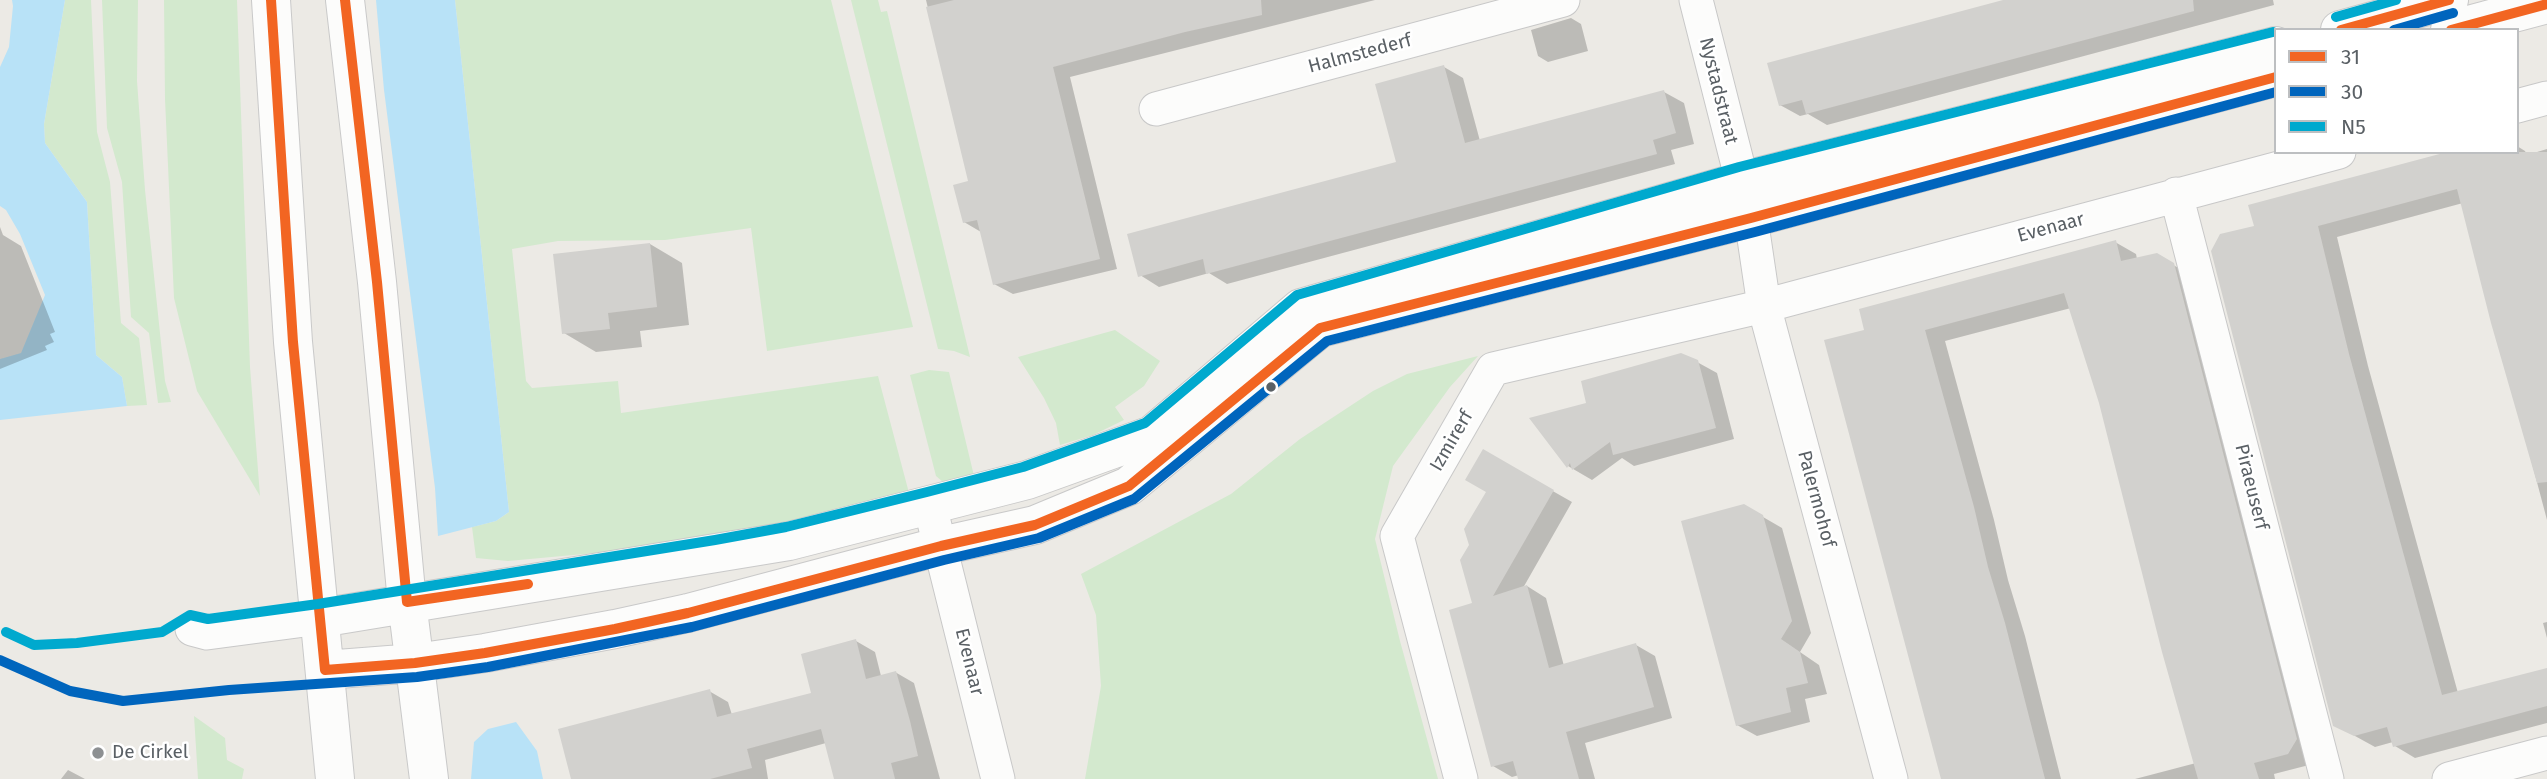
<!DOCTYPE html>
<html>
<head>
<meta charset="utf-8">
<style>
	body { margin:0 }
	#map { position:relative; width:2547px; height:779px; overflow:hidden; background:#eceae5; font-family:"Fira Sans",sans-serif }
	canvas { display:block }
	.legend { position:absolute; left:2274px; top:28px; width:245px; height:126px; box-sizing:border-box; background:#fff; border:2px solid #bdbfc1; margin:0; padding:9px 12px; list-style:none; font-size:21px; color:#5a6065 }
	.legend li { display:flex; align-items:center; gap:14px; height:35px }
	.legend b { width:35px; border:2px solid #bdbfc1 }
</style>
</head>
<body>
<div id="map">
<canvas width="2547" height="779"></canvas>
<ul class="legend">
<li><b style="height:9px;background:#f26522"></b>31</li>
<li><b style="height:9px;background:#0065bd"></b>30</li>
<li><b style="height:9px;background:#00a9ce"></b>N5</li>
</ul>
</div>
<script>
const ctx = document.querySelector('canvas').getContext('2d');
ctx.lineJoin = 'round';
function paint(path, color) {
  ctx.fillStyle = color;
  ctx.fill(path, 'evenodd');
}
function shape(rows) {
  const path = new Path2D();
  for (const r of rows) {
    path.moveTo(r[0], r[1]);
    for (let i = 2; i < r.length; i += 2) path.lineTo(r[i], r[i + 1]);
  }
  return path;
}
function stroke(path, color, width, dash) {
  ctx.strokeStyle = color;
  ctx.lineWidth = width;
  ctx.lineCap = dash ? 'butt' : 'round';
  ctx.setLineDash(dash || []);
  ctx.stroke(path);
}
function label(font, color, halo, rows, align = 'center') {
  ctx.font = font + ' "Fira Sans",sans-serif';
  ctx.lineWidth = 5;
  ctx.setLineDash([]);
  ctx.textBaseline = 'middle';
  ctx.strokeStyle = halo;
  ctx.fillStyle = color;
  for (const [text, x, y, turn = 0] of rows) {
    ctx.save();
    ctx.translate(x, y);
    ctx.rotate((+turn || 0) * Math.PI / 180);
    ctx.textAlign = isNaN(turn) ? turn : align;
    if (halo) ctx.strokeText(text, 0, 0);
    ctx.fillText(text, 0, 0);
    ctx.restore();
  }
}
paint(shape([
	[65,0,91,0,97,132,110,182,121,323,139,338,147,405,127,406,122,377,96,355,87,202,45,143,44,124],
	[102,0,138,0,137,81,145,190,165,381,171,402,158,403,149,333,131,317,122,182,107,128],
	[164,0,237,0,250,367,260,496,197,391,174,298,165,99],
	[455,0,831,0,913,327,767,351,751,228,665,240,558,241,512,249,526,381,532,388,618,381,621,413,878,376,909,493,745,533,617,551,508,561,476,558,472,527,496,521,509,512],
	[851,0,878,0,881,12,887,11,970,357,954,351,938,349],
	[1115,330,1160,361,1144,386,1115,407,1124,420,1093,435,1060,445,1056,423,1044,398,1018,357],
	[1478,356,1450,387,1393,466,1375,539,1400,641,1438,779,1085,779,1101,686,1096,615,1081,574,1231,494,1300,439,1373,391,1407,374],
	[929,370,949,372,975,480,950,488,936,476,910,375],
	[194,716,225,738,227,760,244,769,242,779,198,779]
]), '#d3e9ce');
paint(shape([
	[12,0,65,0,44,124,45,143,87,202,96,355,122,377,127,406,0,420,0,359,21,353,45,295,20,234,6,210,0,206,0,67,9,47,13,6],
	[376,0,455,0,509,512,496,521,438,536,435,488,384,90],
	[516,722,537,751,543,779,471,779,474,742,488,729]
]), '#b8e2f7');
paint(shape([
	[926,0,1375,0,1070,77,1117,269,1013,294,994,284,981,232,964,222,970,183],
	[2011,0,2273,0,2274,5,1827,125,1808,114,1800,116,1780,105],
	[1571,18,1581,24,1588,51,1548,62,1538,56,1531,30],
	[1444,67,1463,78,1480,141,1664,92,1684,103,1694,144,1671,150,1675,164,1227,284,1209,273,1159,287,1140,275,1398,163],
	[2517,146,2525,151,2527,155,2547,149,2547,520,2463,203,2337,237,2368,366,2458,693,2547,669,2547,723,2415,758,2395,746,2393,742,2375,747,2335,725,2212,251,2517,152],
	[0,227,3,235,21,246,55,332,50,334,54,342,45,346,47,350,0,369],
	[2115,242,2136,254,2137,259,2156,255,2194,277,2309,765,2274,774,2275,779,2135,779,2196,763,2100,403,2071,308,1945,341,1994,520,2008,580,2025,636,2061,779,1943,779,1867,331],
	[650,244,682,263,689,325,640,331,642,347,596,352,564,333],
	[1697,362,1717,373,1734,439,1634,466,1622,458,1592,480,1568,466,1589,404],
	[1484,452,1572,502,1523,588,1527,586,1546,598,1564,666,1636,645,1655,656,1672,718,1585,743,1595,779,1520,779,1519,775,1512,777,1493,766,1474,604,1471,545,1488,491],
	[1744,506,1782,528,1811,633,1800,652,1819,665,1827,694,1805,699,1810,722,1757,736,1737,725],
	[2547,622,2547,638,2543,623],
	[856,641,875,652,881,676,895,672,914,683,940,779,836,779,826,743,765,760,768,779,572,779,709,691,728,702,732,715,814,694],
	[68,770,85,779,61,779]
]), '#0003');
paint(shape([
	[954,0,1261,0,1262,15,1185,32,1053,67,1100,259,993,285,977,220,963,223,953,185,968,181,926,7],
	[2003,0,2193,0,2194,11,1806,114,1802,100,1779,106,1767,63],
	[1444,65,1465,143,1664,90,1676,133,1653,140,1657,154,1555,181,1206,274,1203,259,1138,277,1127,234,1396,162,1375,84],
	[2447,152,2547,152,2547,482,2537,483,2491,323,2457,189,2318,226,2349,354,2442,695,2547,668,2547,706,2393,747,2387,727,2354,736,2333,726,2211,251,2220,234,2254,226,2248,205],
	[2116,240,2121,261,2157,253,2174,263,2297,739,2288,754,2254,763,2259,779,2198,779,2162,652,2099,403,2064,293,1925,330,1974,507,1988,567,2005,623,2045,779,1941,779,1824,340,1864,330,1859,309],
	[650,243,657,307,608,313,610,329,562,334,553,254],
	[1681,353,1698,360,1716,428,1613,455,1610,442,1572,470,1570,463,1567,468,1529,418,1586,403,1581,381],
	[1483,449,1554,490,1493,596,1527,585,1549,668,1636,643,1654,707,1566,732,1579,779,1518,779,1513,761,1491,767,1449,610,1472,603,1460,560,1469,545,1464,529,1486,492,1465,480],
	[1744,504,1763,515,1792,621,1781,639,1800,652,1808,683,1786,688,1791,712,1736,726,1681,521],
	[856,639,866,679,896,671,910,721,918,756,891,763,895,779,834,779,821,729,747,749,752,768,710,779,571,779,558,729,710,689,717,717,811,693,801,654]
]), '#d2d1ce');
const street = shape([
	[1696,0,1742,181],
	[2517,106,2547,98],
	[1156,109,1563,0],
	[2176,194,2327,779],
	[1751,218,1764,306,1891,779],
	[930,506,998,779],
	[192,629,207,633,320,618],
	[1461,779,1397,536,1493,369,1764,306,2339,152],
	[2449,779,2547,753]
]);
const secondary = shape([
	[271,0,293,342,335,779],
	[345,0,377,282,407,602,429,779],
	[2340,30,2449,0],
	[2450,30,2547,4],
	[320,618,789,541,1027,480,1152,435,1301,308,1742,181,2276,46],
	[325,670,415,663,485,653,615,629,688,613,941,546,1035,525,1129,486,1320,328,1751,218,2276,77]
]);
stroke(street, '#c8c8c8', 35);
stroke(secondary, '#c9c9c9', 40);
stroke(street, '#fcfcfb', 33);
stroke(secondary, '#fcfcfb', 38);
stroke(shape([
	[271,0,293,342,325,670,415,663,485,653,615,629,688,613,941,546,1035,525,1129,486,1320,328,1751,218,2276,77],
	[345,0,377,282,407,602,528,584],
	[2341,30,2449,0],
	[2451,30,2547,4]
]), '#f26522', 10);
stroke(shape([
	[2394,30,2453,13],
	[0,660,70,691,123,701,229,690,417,677,488,667,692,627,944,560,1039,538,1134,499,1327,341,1755,232,2276,92]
]), '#0065bd', 10);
stroke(shape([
	[2336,17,2396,0],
	[6,632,34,645,77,643,162,632,190,615,208,619,318,604,715,540,786,527,927,492,1023,467,1145,423,1297,295,1739,167,2273,32]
]), '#00a9ce', 10);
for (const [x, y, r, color] of [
	[1271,387,6,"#5a6065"],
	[98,753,7,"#8d9092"]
]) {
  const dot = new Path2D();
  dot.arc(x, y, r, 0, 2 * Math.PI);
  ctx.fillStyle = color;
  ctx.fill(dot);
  stroke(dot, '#fff', 2.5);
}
label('19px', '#5a6065', '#fff', [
	["Halmstederf",1360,54,-15],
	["Nystadstraat",1718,91,76],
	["Evenaar",2051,228,-15],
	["Izmirerf",1452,441,-60],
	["Piraeuserf",2251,487,76],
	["Palermohof",1816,499,75],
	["Evenaar",969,662,76]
]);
label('19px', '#5a6065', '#fff', [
	["De Cirkel",112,753]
], 'left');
</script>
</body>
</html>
